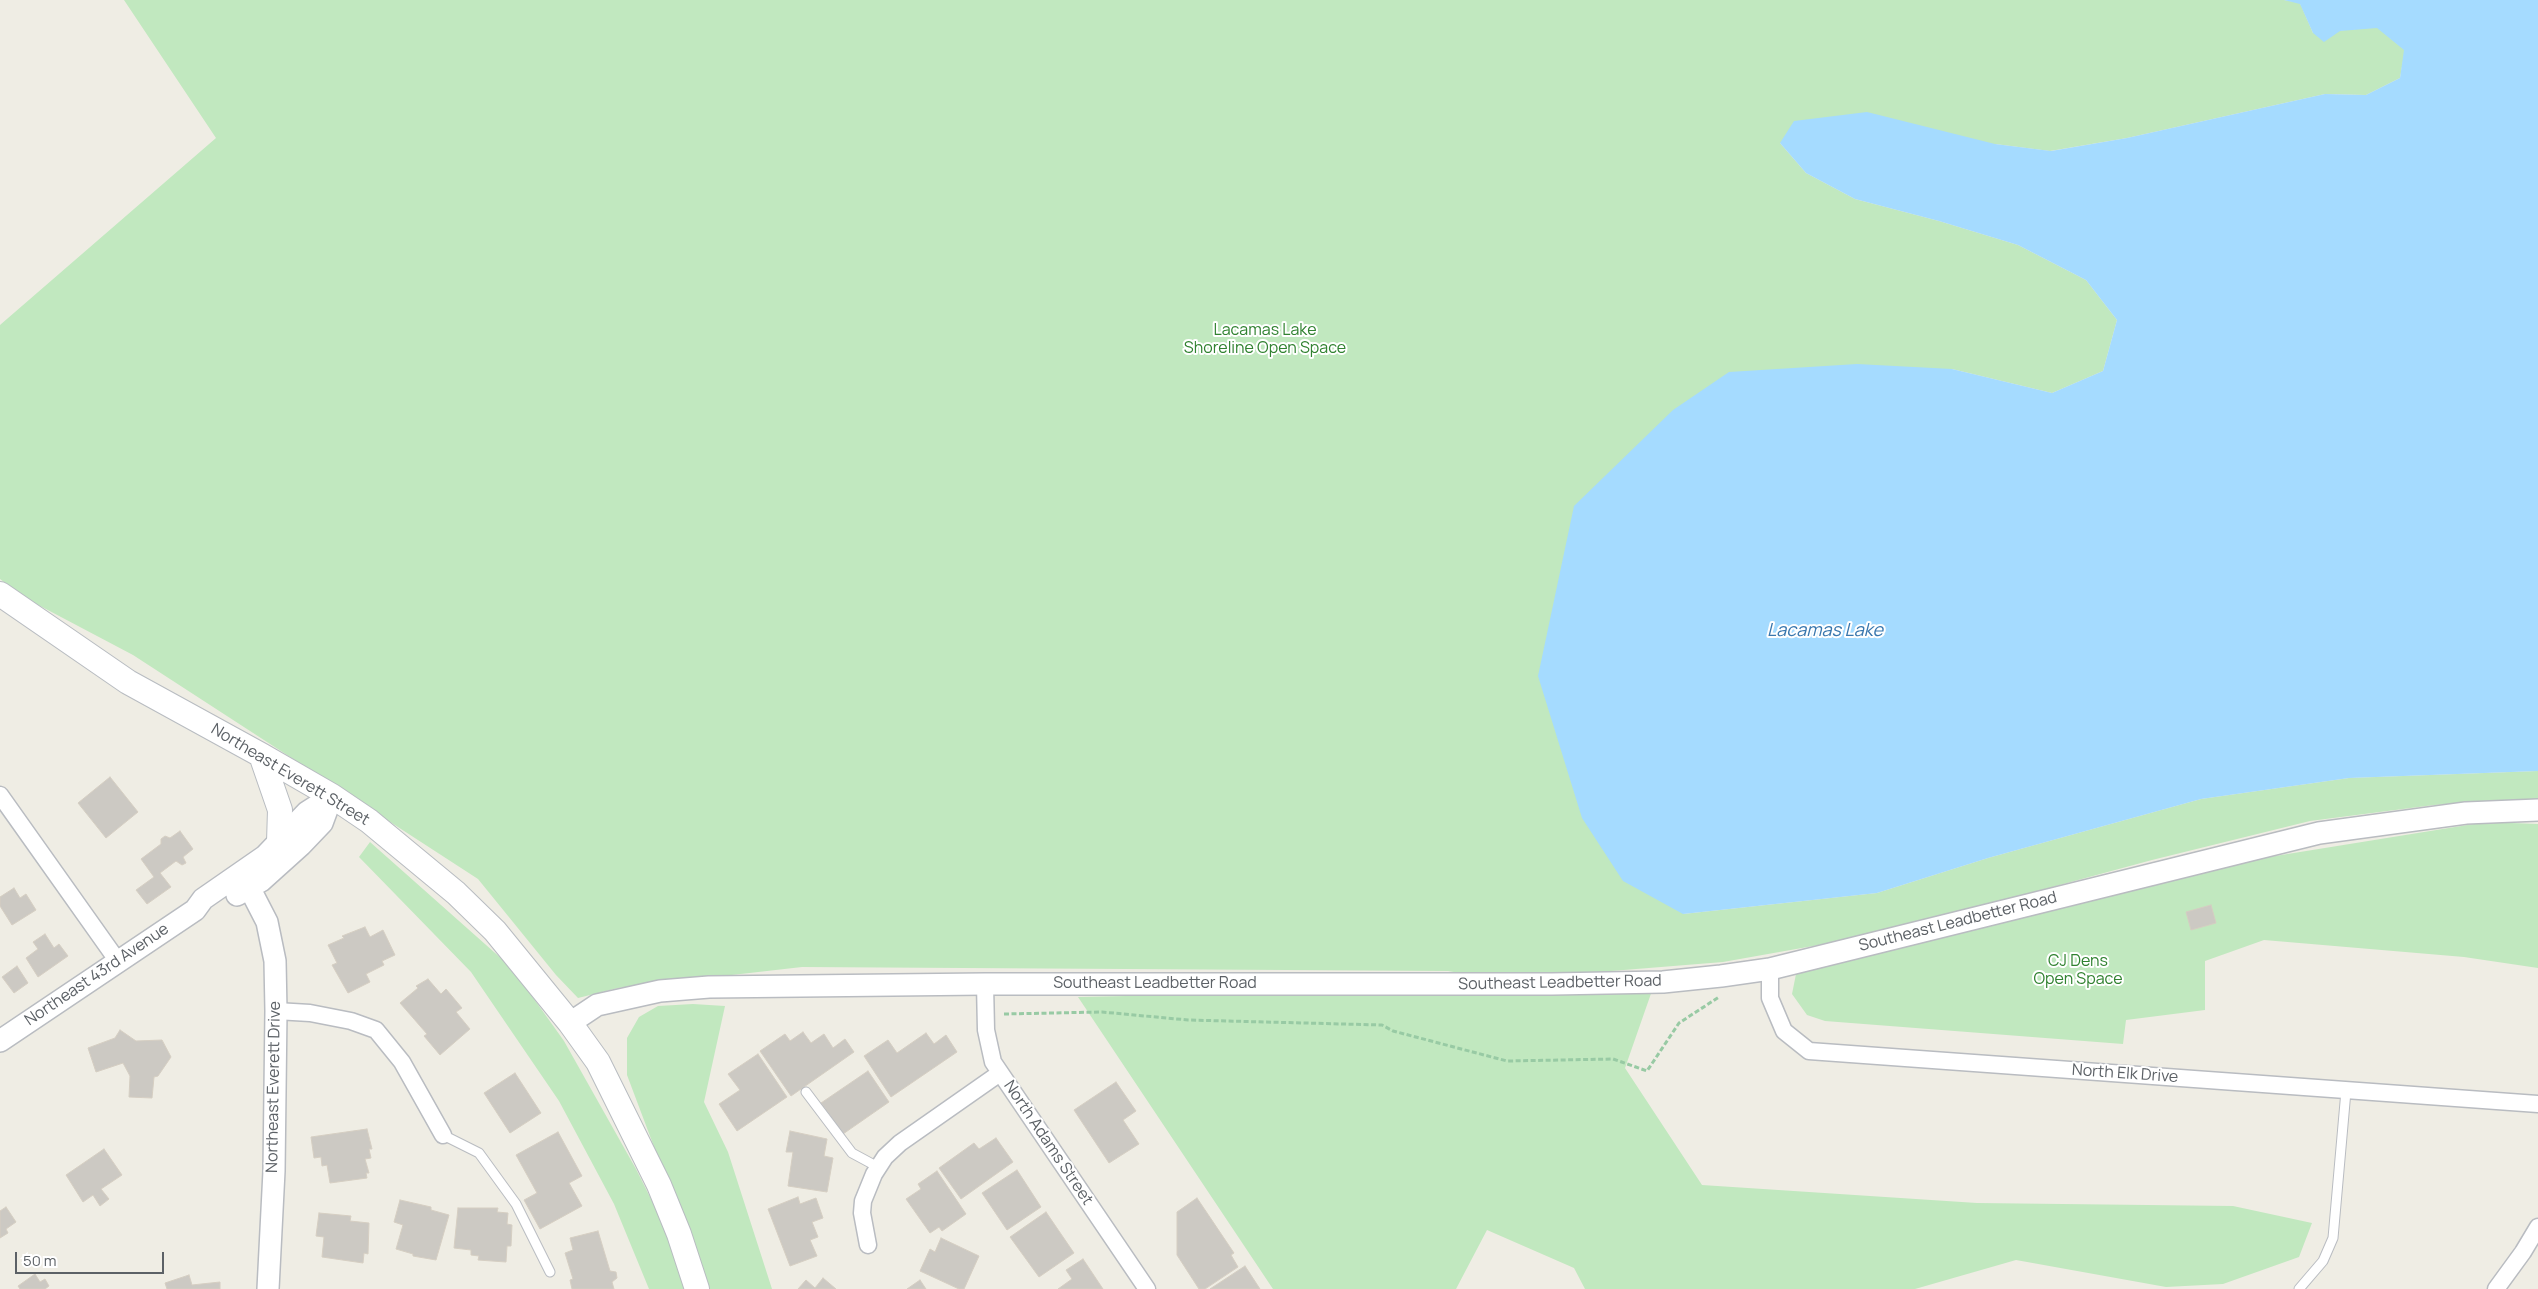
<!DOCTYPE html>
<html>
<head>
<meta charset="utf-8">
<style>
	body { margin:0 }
	#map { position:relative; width:2538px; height:1289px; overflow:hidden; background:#efede4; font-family:Manrope,sans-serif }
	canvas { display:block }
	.scale { position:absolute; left:15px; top:1252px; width:149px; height:22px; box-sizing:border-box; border:2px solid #5c6166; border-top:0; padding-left:6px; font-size:15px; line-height:18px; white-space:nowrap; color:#5c6166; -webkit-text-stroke:4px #fff; paint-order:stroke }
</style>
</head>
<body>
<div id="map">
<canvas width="2538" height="1289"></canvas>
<div class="scale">50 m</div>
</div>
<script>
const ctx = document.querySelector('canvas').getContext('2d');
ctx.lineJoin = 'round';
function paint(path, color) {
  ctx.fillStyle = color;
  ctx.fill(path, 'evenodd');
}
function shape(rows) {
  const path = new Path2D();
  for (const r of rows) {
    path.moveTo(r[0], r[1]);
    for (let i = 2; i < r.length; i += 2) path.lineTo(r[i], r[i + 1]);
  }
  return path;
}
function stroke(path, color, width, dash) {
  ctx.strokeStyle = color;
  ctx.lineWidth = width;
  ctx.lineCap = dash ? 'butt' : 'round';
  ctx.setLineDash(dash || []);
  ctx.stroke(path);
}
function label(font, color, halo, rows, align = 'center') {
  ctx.font = font + ' Manrope,sans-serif';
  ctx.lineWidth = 4;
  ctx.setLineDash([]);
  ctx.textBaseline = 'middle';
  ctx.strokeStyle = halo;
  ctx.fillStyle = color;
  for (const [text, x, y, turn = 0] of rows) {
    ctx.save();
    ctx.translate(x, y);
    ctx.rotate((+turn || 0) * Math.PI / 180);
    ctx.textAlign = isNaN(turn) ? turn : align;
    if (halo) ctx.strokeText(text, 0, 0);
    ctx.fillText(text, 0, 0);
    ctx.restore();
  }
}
paint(shape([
	[124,0,2284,0,2300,3,2313,33,2377,27,2405,50,2400,78,2366,95,2325,94,2127,138,2050,151,1995,144,1780,143,1806,173,1855,199,1939,221,2018,245,2086,280,2117,320,2103,371,2052,393,1952,369,1683,914,1877,893,1988,858,2201,799,2349,778,2538,771,2538,799,2434,805,2310,821,2152,860,1875,935,1723,962,1500,980,1448,971,802,967,618,988,578,998,556,975,478,879,133,655,25,598,0,579,0,325,216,138],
	[2486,822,2538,824,2538,968,2464,957,2264,940,2205,961,2205,1010,2126,1020,2123,1044,1825,1021,1807,1015,1792,994,1797,969,2207,867],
	[370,842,512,968,564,1041,636,1169,670,1237,686,1289,649,1289,614,1204,559,1101,471,972,359,857],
	[1654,985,1625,1068,1702,1185,1977,1203,2233,1206,2312,1223,2299,1257,2223,1284,2166,1287,2016,1260,1915,1289,1585,1289,1574,1268,1487,1230,1456,1289,1273,1289,1078,997],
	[693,1004,725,1006,704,1102,728,1152,772,1289,703,1289,688,1237,627,1075,627,1038,639,1017,658,1006]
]), '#c1e8bf');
paint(shape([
	[2284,0,2538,0,2538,771,2349,778,2201,799,1988,858,1877,893,1683,914,1623,881,1582,818,1538,676,1574,506,1673,410,1729,372,1857,364,1952,369,2052,393,2103,371,2117,320,2086,280,2018,245,1939,221,1855,199,1806,173,1780,143,1794,121,1867,112,1995,144,2051,151,2127,138,2325,94,2366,95,2400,78,2404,50,2377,28,2340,31,2324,42,2313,33,2300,4]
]), '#a5dbff');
const building = shape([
	[110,777,138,812,106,838,78,803,110,777],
	[180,831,193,849,183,857,186,863,182,865,176,861,160,873,171,887,147,904,136,890,154,877,141,859,161,844,161,839,165,836,170,838,180,831],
	[14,888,20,898,26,894,36,910,12,925,0,906,0,897,14,888],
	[2211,905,2216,923,2191,930,2186,912,2211,905],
	[365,927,370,937,383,930,395,955,382,961,384,965,366,974,370,982,348,993,332,965,337,963,328,945,344,938,342,936,365,927],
	[45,934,54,948,59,944,68,956,38,977,26,958,38,949,33,942,45,934],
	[17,966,28,983,14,993,2,977,17,966],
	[428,979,441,994,446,989,462,1008,456,1012,470,1029,440,1055,424,1036,427,1034,400,1003,418,988,416,986,428,979],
	[120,1030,136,1041,162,1040,171,1057,158,1076,154,1077,152,1098,129,1097,130,1076,123,1063,96,1072,88,1048,115,1038,120,1030],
	[803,1032,811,1043,824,1034,833,1048,845,1039,854,1052,791,1096,760,1051,785,1034,790,1041,803,1032],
	[926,1033,934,1044,946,1035,957,1052,891,1097,864,1056,888,1040,897,1053,926,1033],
	[758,1054,787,1097,737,1131,719,1104,740,1090,728,1074,758,1054],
	[868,1071,889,1102,843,1134,821,1103,868,1071],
	[515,1073,541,1113,510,1133,484,1093,515,1073],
	[1116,1082,1136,1111,1123,1120,1139,1144,1109,1163,1074,1110,1116,1082],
	[367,1129,372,1149,369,1149,371,1158,365,1159,369,1173,366,1173,367,1178,330,1183,327,1165,322,1166,321,1157,314,1158,311,1137,367,1129],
	[790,1131,827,1139,824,1156,833,1158,827,1192,788,1186,793,1152,786,1152,790,1131],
	[558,1132,582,1176,569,1183,582,1206,540,1229,524,1200,537,1193,516,1155,558,1132],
	[996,1138,1013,1162,961,1199,939,1168,974,1143,979,1149,996,1138],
	[104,1149,122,1175,101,1189,109,1199,100,1206,93,1195,83,1202,66,1175,104,1149],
	[1017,1170,1041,1207,1007,1230,982,1193,1017,1170],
	[937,1171,966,1214,942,1231,939,1227,930,1233,906,1199,921,1189,918,1184,937,1171],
	[798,1197,800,1204,816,1198,823,1218,812,1222,818,1237,810,1240,817,1256,790,1266,768,1209,798,1197],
	[1197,1198,1234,1253,1231,1255,1238,1267,1205,1289,1199,1289,1177,1255,1177,1212,1197,1198],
	[400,1200,431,1207,431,1210,449,1215,436,1260,413,1256,413,1254,396,1249,403,1225,394,1222,400,1200],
	[6,1207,16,1222,6,1229,8,1233,0,1238,0,1211,6,1207],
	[458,1208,498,1208,497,1212,508,1213,507,1224,512,1225,511,1246,507,1246,506,1262,478,1260,479,1256,471,1255,471,1250,454,1248,458,1208],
	[1046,1212,1074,1253,1039,1277,1010,1237,1046,1212],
	[319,1213,351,1216,350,1221,369,1223,368,1254,364,1253,363,1263,322,1257,324,1237,316,1236,319,1213],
	[598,1231,610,1271,616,1272,617,1278,612,1282,614,1289,572,1289,570,1280,573,1279,565,1253,573,1250,570,1238,598,1231],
	[941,1238,979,1256,964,1289,959,1289,920,1271,930,1249,935,1252,941,1238],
	[1083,1259,1103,1289,1058,1289,1072,1279,1066,1270,1083,1259],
	[1245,1266,1260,1289,1210,1289,1245,1266],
	[35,1274,40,1282,45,1279,49,1286,45,1289,20,1289,18,1286,35,1274],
	[189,1275,192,1285,220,1282,220,1289,167,1289,165,1283,189,1275],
	[823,1278,836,1289,798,1289,806,1280,815,1288,823,1278],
	[920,1280,926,1289,907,1289,920,1280]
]);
paint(building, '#ccc9c3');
stroke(building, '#d5cec2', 1);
const service = shape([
	[806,1092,852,1153,878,1167],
	[443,1135,479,1153,516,1204,550,1272],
	[2299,1289,2323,1261,2333,1238,2346,1091]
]);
const minor = shape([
	[0,795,117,960],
	[1770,969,1770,998,1784,1031,1809,1051,2538,1104],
	[985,984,986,1030,993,1062,1147,1289],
	[276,1011,310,1013,351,1021,376,1030,402,1062,443,1135],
	[868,1245,862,1213,863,1201,874,1174,885,1157,900,1143,1000,1073],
	[2496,1289,2523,1252,2538,1227]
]);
const tertiary = shape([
	[250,889,267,922,275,961,276,1011,274,1171,268,1289],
	[237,895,261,881,301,845,322,823,332,796],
	[570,1023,597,1005,660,991,709,987,985,984,1552,984,1663,982,1721,976,1770,969,2319,833,2466,813,2538,810],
	[0,1041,195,910,203,899,265,856,307,812,332,796]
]);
const secondary = shape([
	[0,594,128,682,261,755,332,796,369,821,456,893,495,931,570,1023,598,1062,659,1185,679,1234,697,1289],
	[261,755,280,810,279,842]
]);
stroke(service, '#b9bcc1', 11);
stroke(minor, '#b9bcc1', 19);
stroke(tertiary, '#b9bcc1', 24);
stroke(secondary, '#b8bcc1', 26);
stroke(shape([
	[1004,1014,1102,1012,1188,1020,1382,1025,1393,1031,1507,1061,1613,1059,1647,1071,1679,1023,1719,997]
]), '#98caa4', 3, [5, 2.5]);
stroke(service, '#fff', 9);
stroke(minor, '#fff', 16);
stroke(tertiary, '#fff', 21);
stroke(secondary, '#fff', 24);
label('16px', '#308230', '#fff', [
	["Lacamas Lake",1265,331],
	["Shoreline Open Space",1265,349],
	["CJ Dens",2078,962],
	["Open Space",2078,980]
]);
label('16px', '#5c6166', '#fff', [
	["Northeast Everett Street",290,775,31],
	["Southeast Leadbetter Road",1958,922,-14],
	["Northeast 43rd Avenue",97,975,-34],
	["Southeast Leadbetter Road",1560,983,-1],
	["Southeast Leadbetter Road",1155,984],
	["North Elk Drive",2125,1074,4],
	["Northeast Everett Drive",274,1087,-89],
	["North Adams Street",1048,1143,56]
]);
label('italic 18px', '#3977ae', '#fff', [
	["Lacamas Lake",1825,631]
]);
</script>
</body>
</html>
